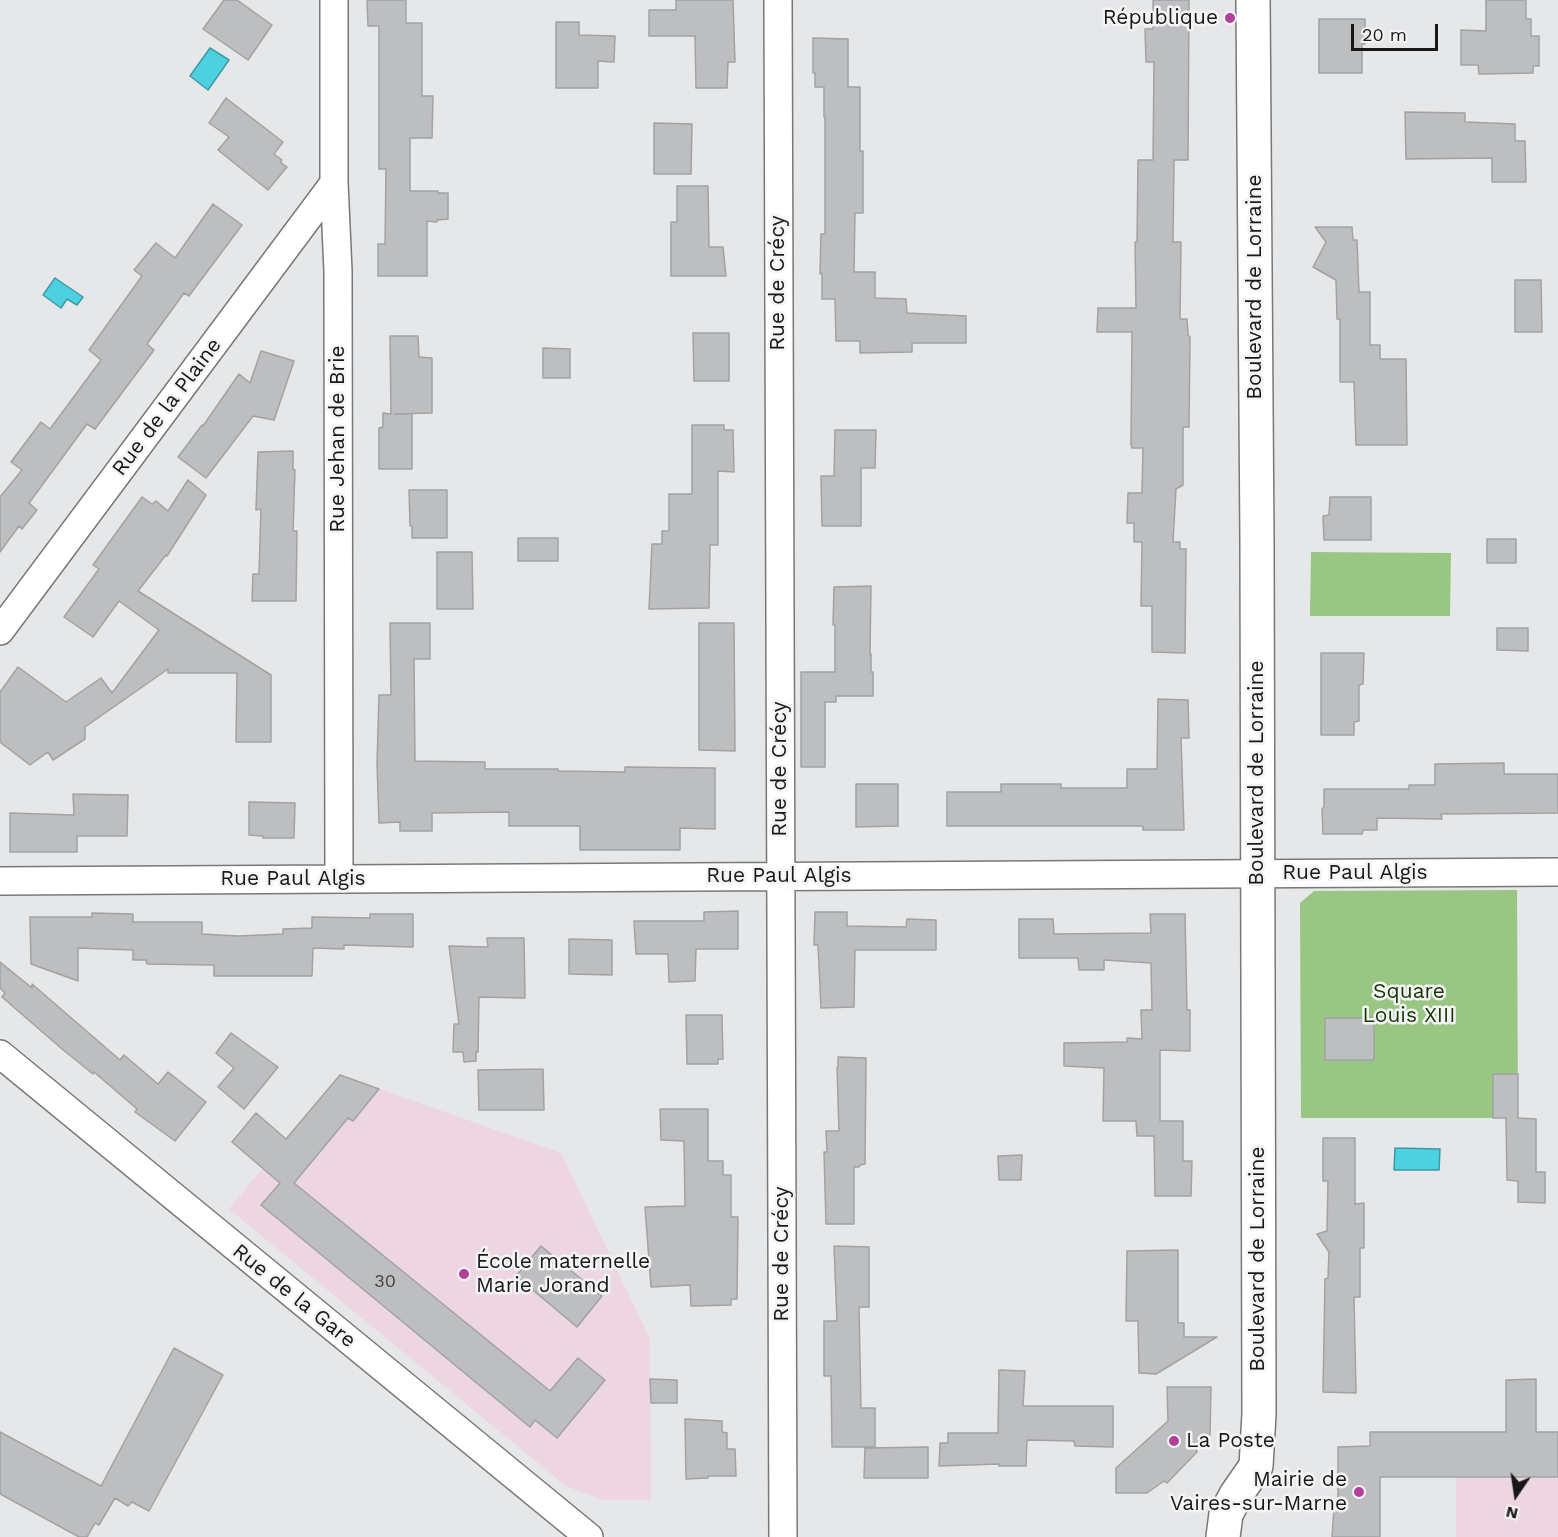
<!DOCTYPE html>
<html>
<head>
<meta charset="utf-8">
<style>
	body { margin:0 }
	#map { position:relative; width:1558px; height:1537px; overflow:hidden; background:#e6e7e8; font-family:"Work Sans",sans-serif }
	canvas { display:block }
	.north { position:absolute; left:1486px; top:1465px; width:60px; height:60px; -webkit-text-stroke:4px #f3f4f6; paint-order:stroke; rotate:193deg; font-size:16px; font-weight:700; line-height:24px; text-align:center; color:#181818 }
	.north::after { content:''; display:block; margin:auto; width:21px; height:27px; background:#181818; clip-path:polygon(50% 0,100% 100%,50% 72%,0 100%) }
	.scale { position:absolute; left:1351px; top:24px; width:87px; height:27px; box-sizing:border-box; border:3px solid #181818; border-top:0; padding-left:8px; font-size:18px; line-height:21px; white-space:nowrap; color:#181818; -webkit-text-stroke:4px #f3f4f6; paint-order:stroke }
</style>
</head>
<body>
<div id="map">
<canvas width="1558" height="1537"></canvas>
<div class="north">N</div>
<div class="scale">20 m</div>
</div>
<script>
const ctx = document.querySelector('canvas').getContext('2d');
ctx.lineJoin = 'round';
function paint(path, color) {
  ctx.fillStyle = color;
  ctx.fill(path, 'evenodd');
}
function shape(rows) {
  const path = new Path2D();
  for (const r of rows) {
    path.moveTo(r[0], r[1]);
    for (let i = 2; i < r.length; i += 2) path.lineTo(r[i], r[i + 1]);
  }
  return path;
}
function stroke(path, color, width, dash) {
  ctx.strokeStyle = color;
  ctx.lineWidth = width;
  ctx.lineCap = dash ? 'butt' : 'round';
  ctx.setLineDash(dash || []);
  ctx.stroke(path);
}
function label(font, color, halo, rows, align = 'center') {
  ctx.font = font + ' "Work Sans",sans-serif';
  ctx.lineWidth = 5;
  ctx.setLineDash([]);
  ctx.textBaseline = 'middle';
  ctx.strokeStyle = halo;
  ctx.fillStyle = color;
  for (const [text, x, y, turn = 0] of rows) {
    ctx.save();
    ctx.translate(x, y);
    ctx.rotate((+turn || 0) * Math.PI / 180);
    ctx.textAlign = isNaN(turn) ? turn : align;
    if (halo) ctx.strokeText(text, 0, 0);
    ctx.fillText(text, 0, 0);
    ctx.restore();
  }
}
paint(shape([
	[340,1075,561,1153,650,1339,651,1500,603,1500,566,1486,229,1209],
	[1558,1432,1558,1537,1456,1537,1456,1477]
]), '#edd5e1');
paint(shape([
	[1311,552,1451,553,1450,616,1310,616],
	[1517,890,1518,1118,1301,1118,1300,903,1314,891]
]), '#99c683');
const water = shape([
	[210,48,229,60,208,90,190,76,210,48],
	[55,278,83,297,77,305,67,299,61,308,43,295,55,278],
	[1395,1148,1440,1149,1439,1170,1394,1170,1395,1148]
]);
paint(water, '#4dd1e0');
stroke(water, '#3d9aa4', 1.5);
const building = shape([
	[224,0,237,0,272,25,248,60,203,29,224,0],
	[367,0,406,0,406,23,422,23,422,96,433,96,432,138,410,138,410,191,438,191,438,193,448,193,448,219,437,220,437,222,427,221,427,276,378,276,378,244,385,244,386,169,379,169,379,26,368,26,367,0],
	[676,0,733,0,735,62,728,62,727,88,696,88,695,36,649,36,649,10,676,10,676,0],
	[1153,0,1189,0,1188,160,1174,160,1173,242,1181,242,1180,319,1187,319,1188,335,1190,337,1189,427,1183,427,1183,485,1176,489,1173,542,1180,542,1180,549,1186,549,1185,653,1152,652,1152,606,1141,606,1142,542,1134,542,1134,523,1127,523,1128,493,1142,493,1143,448,1132,448,1131,444,1132,332,1097,332,1098,308,1136,308,1135,242,1137,242,1138,160,1153,160,1154,62,1146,62,1145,29,1153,29,1153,0],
	[1486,0,1526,0,1526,19,1531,19,1531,36,1539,36,1539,66,1533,66,1533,73,1479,74,1478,65,1461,65,1461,30,1486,31,1486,0],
	[1319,19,1365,19,1365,44,1362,44,1362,73,1319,73,1319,19],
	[556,22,579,22,579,35,615,36,614,62,598,61,598,88,556,88,556,22],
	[813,38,848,39,848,87,860,87,860,151,863,151,863,213,855,213,854,272,875,272,875,298,906,299,907,313,966,316,966,343,912,343,912,352,860,353,860,341,836,341,835,299,822,299,822,273,820,274,821,234,825,234,825,117,824,117,824,87,815,87,815,73,813,73,813,38],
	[226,98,283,142,274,154,282,160,280,162,287,167,268,190,218,150,229,137,209,123,226,98],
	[1405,112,1465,113,1465,122,1515,124,1515,141,1525,141,1526,182,1492,182,1492,158,1406,159,1405,112],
	[654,123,692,124,691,174,654,174,654,123],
	[677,186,708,186,709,247,723,247,726,276,671,276,671,222,677,222,677,186],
	[213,204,242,225,189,296,184,293,147,344,154,350,95,429,87,424,29,503,37,510,22,529,19,526,0,552,0,497,22,470,11,462,41,422,50,429,101,360,89,350,142,276,134,270,156,243,175,258,213,204],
	[1315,227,1352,227,1353,240,1357,240,1359,292,1370,292,1370,345,1380,345,1380,359,1406,359,1407,445,1356,445,1354,382,1340,382,1340,319,1337,319,1336,280,1313,267,1326,242,1315,227],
	[1515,280,1541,280,1542,332,1515,332,1515,280],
	[693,333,729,333,729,381,694,381,693,333],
	[390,336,418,336,419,357,432,358,432,413,394,414,412,414,412,469,379,469,379,428,383,427,383,413,391,414,390,336],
	[543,348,570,349,570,378,543,378,543,348],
	[261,351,294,361,274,420,253,416,206,478,178,457,202,425,203,426,239,374,250,383,261,351],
	[692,425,724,425,724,430,733,430,734,472,718,471,718,545,710,545,709,608,649,609,652,544,662,544,662,531,669,531,669,494,692,494,692,425],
	[835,430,876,430,875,468,861,468,861,526,822,526,821,476,834,476,835,430],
	[293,451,293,469,295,470,293,531,297,531,296,601,252,601,253,574,259,574,261,509,256,510,258,452,293,451],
	[188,480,206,495,167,556,166,555,138,591,271,675,271,742,236,742,237,673,168,673,168,669,85,727,85,739,53,760,48,752,30,765,0,742,0,692,18,667,66,702,101,678,112,693,159,630,119,601,93,637,64,617,99,569,93,565,142,497,152,504,156,501,168,511,188,480],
	[409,490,447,490,447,538,412,538,412,526,410,526,409,490],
	[1330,497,1371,497,1371,540,1324,540,1323,516,1329,515,1330,497],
	[518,538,558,538,558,561,518,561,518,538],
	[1487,539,1516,539,1516,563,1487,563,1487,539],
	[437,552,472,552,473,609,437,609,437,552],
	[871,586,870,654,871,654,871,672,873,672,873,696,836,696,836,702,825,702,825,767,801,767,801,672,835,672,835,625,833,625,834,587,871,586],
	[390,623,430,623,430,659,414,659,415,761,485,762,485,769,558,769,558,771,625,772,625,767,715,768,715,829,680,828,680,850,580,850,580,826,509,826,509,812,432,813,432,831,400,831,400,822,379,823,377,764,379,695,391,695,390,623],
	[699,623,734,623,735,751,699,750,699,623],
	[1497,628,1528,628,1528,651,1497,650,1497,628],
	[1321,653,1364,653,1363,684,1359,685,1359,721,1354,722,1354,735,1321,735,1321,653],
	[1158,699,1188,700,1189,738,1181,738,1184,830,1143,830,1143,826,947,826,947,792,1001,792,1001,784,1061,784,1061,788,1127,788,1127,769,1157,769,1158,699],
	[1504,763,1504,774,1558,774,1558,813,1441,814,1442,819,1377,818,1377,830,1363,830,1362,834,1323,834,1322,809,1324,807,1324,789,1409,789,1409,785,1435,785,1435,764,1504,763],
	[856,784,898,784,898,826,856,827,856,784],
	[73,794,128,795,127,836,77,836,77,852,10,852,10,813,74,815,73,794],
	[249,802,295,803,294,838,263,838,263,836,249,835,249,802],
	[738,911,738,949,696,949,695,981,669,982,668,954,636,954,634,921,704,921,704,912,738,911],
	[815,912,847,912,847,926,906,927,907,919,936,920,936,950,855,950,854,1007,821,1008,818,945,814,945,815,912],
	[92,913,133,914,133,922,202,922,202,934,238,936,283,934,283,929,312,928,312,917,370,918,370,914,413,914,413,947,344,945,344,949,313,948,312,976,214,976,214,965,147,964,146,960,133,960,133,950,78,948,78,981,31,964,30,917,92,917,92,913],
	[1150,914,1185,914,1187,1010,1190,1010,1190,1051,1160,1050,1160,1121,1183,1121,1183,1161,1192,1161,1191,1196,1155,1196,1154,1136,1137,1136,1136,1121,1103,1121,1104,1068,1064,1066,1064,1043,1127,1042,1127,1038,1142,1039,1141,1010,1152,1010,1151,963,1104,960,1104,970,1079,970,1078,958,1019,958,1019,919,1053,919,1054,934,1151,933,1150,914],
	[487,938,524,938,525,998,479,997,478,1052,476,1052,476,1061,464,1062,463,1052,453,1052,454,1024,459,1024,449,946,488,947,487,938],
	[569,939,612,940,612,975,569,974,569,939],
	[0,962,32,988,32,984,120,1060,124,1055,158,1084,168,1072,206,1102,175,1141,135,1112,137,1109,94,1072,93,1074,62,1049,2,997,5,993,0,988,0,962],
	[686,1015,722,1015,723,1059,718,1059,718,1064,687,1064,686,1015],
	[1325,1018,1374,1018,1374,1060,1325,1060,1325,1018],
	[231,1033,278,1067,244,1109,218,1087,234,1068,216,1053,231,1033],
	[838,1057,866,1058,865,1164,860,1165,859,1167,854,1167,854,1224,826,1224,824,1152,827,1152,826,1131,839,1131,837,1067,838,1067,838,1057],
	[543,1069,544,1110,479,1110,478,1070,543,1069],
	[1493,1074,1518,1074,1518,1118,1536,1119,1536,1172,1545,1172,1545,1203,1518,1202,1518,1181,1507,1180,1506,1118,1493,1118,1493,1074],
	[340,1075,379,1089,353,1121,348,1118,294,1183,550,1391,578,1358,605,1380,557,1438,535,1420,530,1427,261,1205,280,1183,232,1142,256,1113,286,1139,340,1075],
	[660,1109,708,1109,708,1161,723,1161,723,1175,731,1175,731,1217,738,1217,737,1299,731,1299,731,1305,691,1306,690,1285,651,1287,645,1207,685,1206,684,1141,661,1140,660,1109],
	[1323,1138,1355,1138,1355,1204,1364,1203,1364,1248,1360,1248,1360,1297,1354,1297,1356,1393,1323,1392,1325,1279,1328,1278,1329,1252,1317,1234,1327,1231,1328,1181,1323,1181,1323,1138],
	[1022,1155,1021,1180,999,1180,998,1156,1022,1155],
	[541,1246,602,1296,577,1327,516,1276,541,1246],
	[834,1246,869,1247,869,1307,859,1307,861,1408,875,1408,875,1447,832,1447,831,1376,824,1376,824,1321,837,1321,834,1246],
	[1178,1250,1178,1323,1184,1323,1184,1337,1217,1337,1156,1374,1139,1373,1138,1321,1126,1321,1127,1251,1178,1250],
	[174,1348,223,1375,149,1511,132,1502,128,1506,115,1498,99,1525,95,1523,87,1537,79,1537,0,1494,0,1432,101,1486,174,1348],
	[999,1370,1025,1371,1023,1406,1113,1406,1113,1447,1075,1446,1074,1441,1027,1440,1026,1466,999,1466,999,1464,939,1466,940,1443,948,1443,948,1433,998,1433,999,1370],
	[650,1379,677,1380,677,1403,651,1403,650,1379],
	[1536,1379,1536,1432,1558,1432,1558,1477,1380,1477,1380,1537,1332,1537,1334,1508,1338,1508,1338,1447,1370,1446,1370,1432,1506,1432,1506,1380,1536,1379],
	[1167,1387,1211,1387,1210,1435,1196,1448,1197,1452,1167,1483,1164,1481,1147,1493,1116,1493,1116,1468,1168,1421,1167,1387],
	[685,1419,722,1421,722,1432,727,1433,727,1449,735,1449,736,1476,708,1476,708,1478,686,1479,685,1419],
	[928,1447,928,1478,864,1478,865,1448,928,1447]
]);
paint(building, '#bdbec0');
stroke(building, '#a1a2a3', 1.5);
const street = shape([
	[334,0,334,183,338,271,339,879],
	[778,0,783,1537],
	[0,631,334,183],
	[0,881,1558,872],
	[0,1054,589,1537]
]);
const secondary = shape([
	[1223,1537,1226,1514,1236,1495,1256,1466,1259,1414,1257,542,1253,0]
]);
stroke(street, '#777879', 30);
stroke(secondary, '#777879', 36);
stroke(street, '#fff', 27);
stroke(secondary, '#fff', 33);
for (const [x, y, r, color] of [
	[1230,18,6,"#b23f99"],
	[464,1274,6,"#b23f99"],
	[1174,1441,6,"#b23f99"],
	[1359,1492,6,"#b23f99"]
]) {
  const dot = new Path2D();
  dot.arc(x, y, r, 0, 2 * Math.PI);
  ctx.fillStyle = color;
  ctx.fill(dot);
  stroke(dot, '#f3f4f6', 2);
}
label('18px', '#414242', null, [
	["30",385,1282]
]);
label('21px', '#181818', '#f3f4f6', [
	["République",1218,18],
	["École maternelle",476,1262,"left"],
	["Marie Jorand",476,1286,"left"],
	["La Poste",1186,1441,"left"],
	["Mairie de",1347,1480],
	["Vaires-sur-Marne",1347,1504]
], 'right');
label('21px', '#181818', '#f3f4f6', [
	["Rue de Crécy",778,283,-90],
	["Boulevard de Lorraine",1255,287,-90],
	["Rue de la Plaine",167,407,-53],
	["Rue Jehan de Brie",338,439,-90],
	["Rue de Crécy",780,769,-90],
	["Boulevard de Lorraine",1257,773,-90],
	["Rue Paul Algis",1355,873],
	["Rue Paul Algis",779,876],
	["Rue Paul Algis",293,879],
	["Rue de Crécy",782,1254,-90],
	["Boulevard de Lorraine",1258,1259,-90],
	["Rue de la Gare",294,1296,39]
]);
label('21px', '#163500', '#f3f4f6', [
	["Square",1409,992],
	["Louis XIII",1409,1016]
]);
</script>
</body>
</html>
